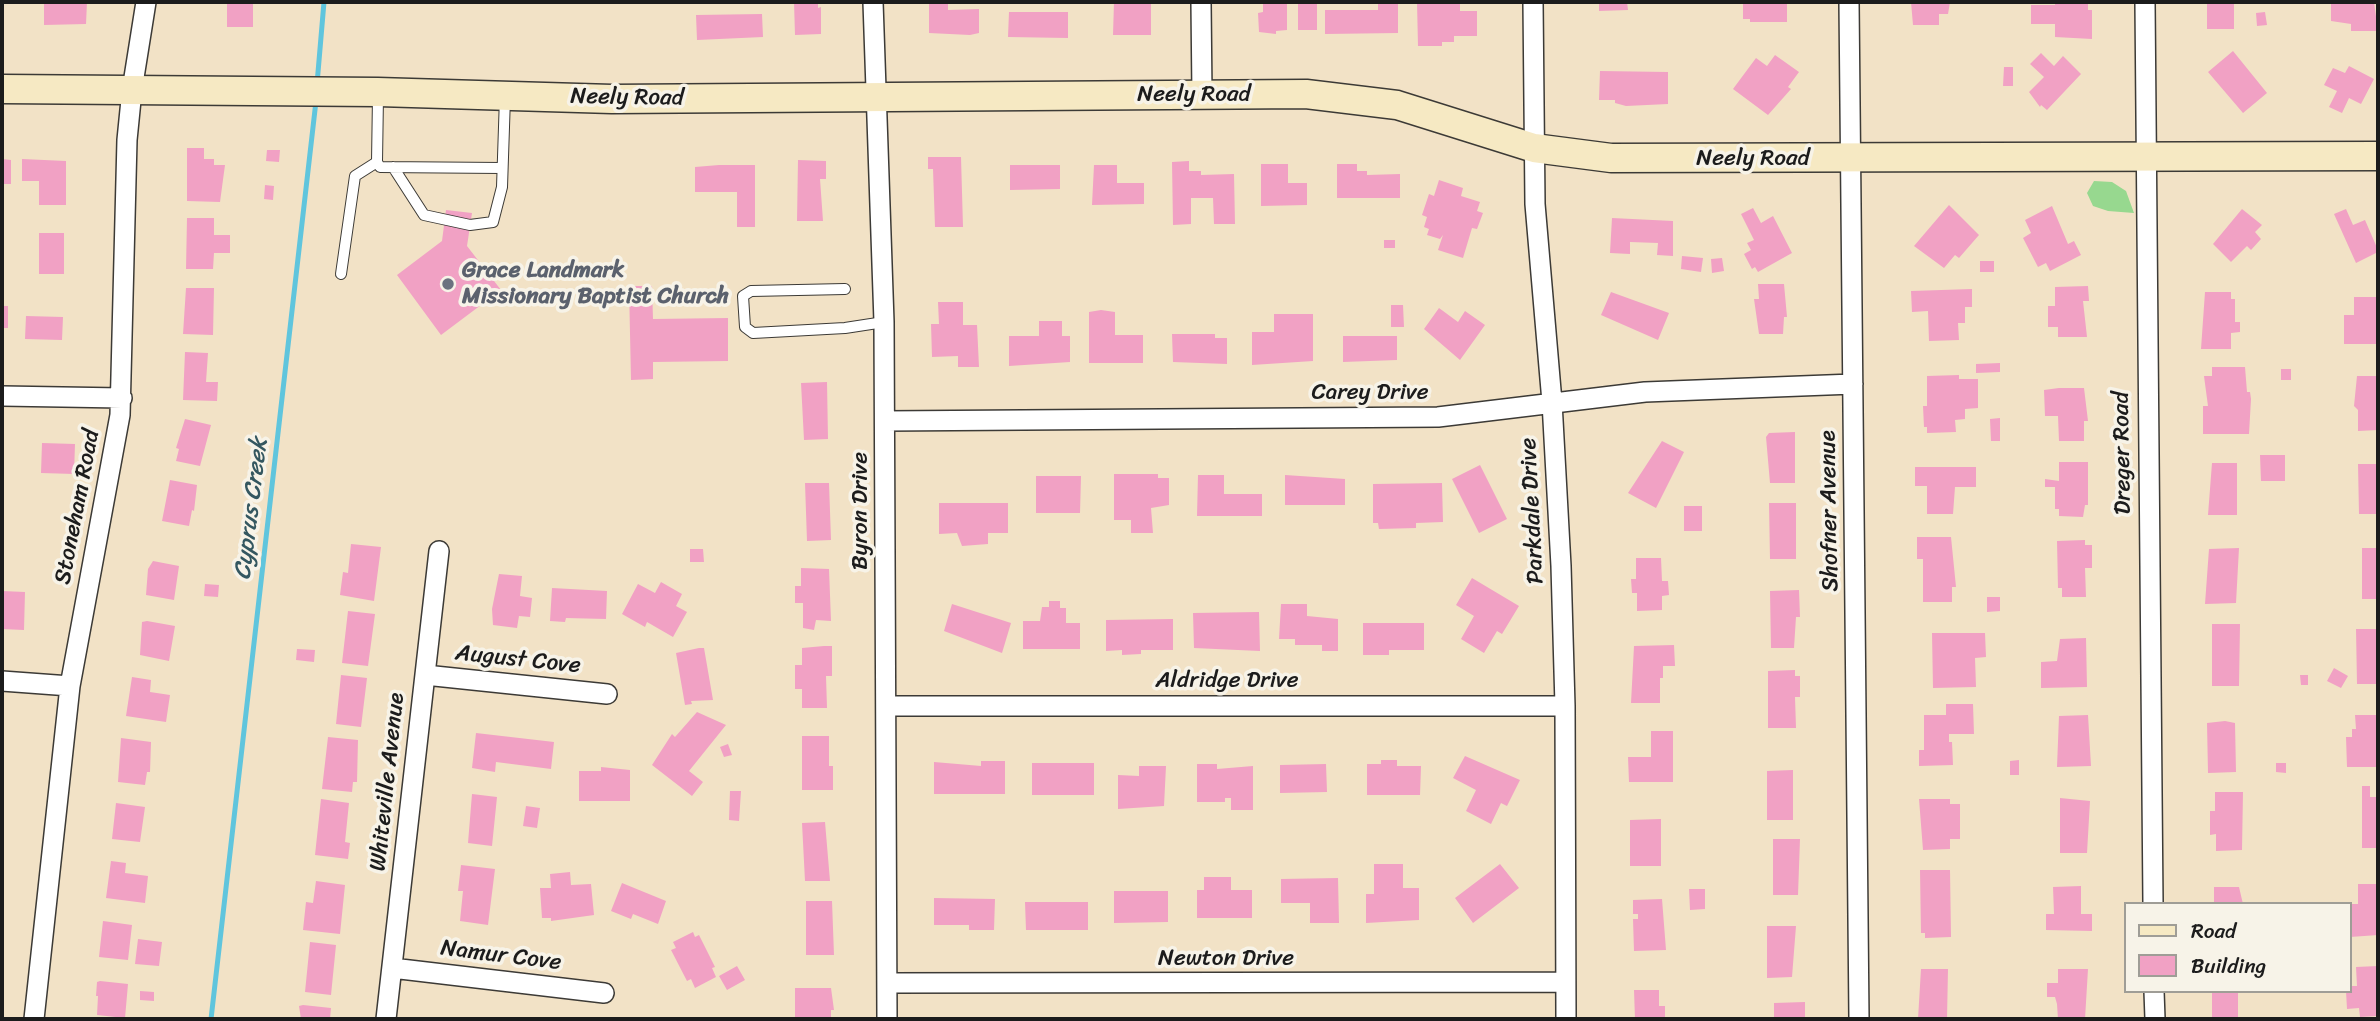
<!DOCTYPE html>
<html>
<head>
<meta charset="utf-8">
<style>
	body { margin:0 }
	#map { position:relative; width:2380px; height:1021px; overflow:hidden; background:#f2e2c6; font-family:Sriracha,sans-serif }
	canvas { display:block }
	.frame { position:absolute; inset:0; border:4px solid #1c1c1c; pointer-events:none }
	.legend { position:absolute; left:2124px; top:902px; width:228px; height:91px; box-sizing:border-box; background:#f7f3e8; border:2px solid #9f9d96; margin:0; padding:9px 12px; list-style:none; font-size:21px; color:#1c1c1c }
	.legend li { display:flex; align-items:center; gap:14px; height:35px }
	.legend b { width:35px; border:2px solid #9f9d96 }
</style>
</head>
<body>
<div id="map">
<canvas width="2380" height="1021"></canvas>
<div class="frame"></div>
<ul class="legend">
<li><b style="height:9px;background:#f6e9c3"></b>Road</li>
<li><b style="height:19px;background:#f1a1c4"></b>Building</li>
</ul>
</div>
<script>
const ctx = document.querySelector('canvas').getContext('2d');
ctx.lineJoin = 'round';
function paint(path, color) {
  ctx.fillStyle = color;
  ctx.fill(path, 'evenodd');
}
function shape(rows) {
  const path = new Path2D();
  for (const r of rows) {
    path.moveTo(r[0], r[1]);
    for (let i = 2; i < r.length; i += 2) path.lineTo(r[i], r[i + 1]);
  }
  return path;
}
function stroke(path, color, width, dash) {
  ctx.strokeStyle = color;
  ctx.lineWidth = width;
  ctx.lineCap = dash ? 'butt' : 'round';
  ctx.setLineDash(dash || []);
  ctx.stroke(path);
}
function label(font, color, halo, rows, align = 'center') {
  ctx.font = font + ' Sriracha,sans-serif';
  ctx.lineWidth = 7;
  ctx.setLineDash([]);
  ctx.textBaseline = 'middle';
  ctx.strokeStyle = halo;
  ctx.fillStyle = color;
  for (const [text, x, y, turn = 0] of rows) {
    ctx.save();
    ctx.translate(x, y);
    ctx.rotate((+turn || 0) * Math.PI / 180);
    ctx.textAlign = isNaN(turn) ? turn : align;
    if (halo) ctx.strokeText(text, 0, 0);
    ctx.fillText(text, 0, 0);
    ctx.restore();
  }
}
paint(shape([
	[2094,181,2112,182,2126,191,2134,213,2108,211,2093,206,2087,193]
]), '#97d88f');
stroke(shape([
	[317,84,324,2],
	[211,1019,316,101]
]), '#60c5dd', 5);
paint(shape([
	[44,2,87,2,86,24,44,25],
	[227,2,253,2,253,27,227,27],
	[794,2,818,2,818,8,821,7,821,34,795,35],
	[929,2,948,2,948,10,979,9,979,33,970,35,929,33],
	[1114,2,1151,2,1151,35,1113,35],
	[1263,2,1287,2,1287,30,1276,31,1276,34,1259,32,1258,13,1263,12],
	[1298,2,1317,2,1317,30,1298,30],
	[1417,2,1456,2,1460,3,1460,11,1477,11,1477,36,1454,36,1454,42,1442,42,1442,46,1418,46],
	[1599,2,1627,2,1628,10,1599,11],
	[1743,2,1787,2,1787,22,1750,22,1750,19,1743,19],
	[1911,2,1950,2,1948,14,1939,14,1939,25,1913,25],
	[2055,2,2088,2,2088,10,2092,10,2092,39,2055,37,2055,24,2031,24,2031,5,2055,5],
	[2207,2,2234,2,2234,29,2207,29],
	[2331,2,2374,2,2378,31,2351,31,2351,24,2331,21],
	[1378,3,1398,3,1398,33,1325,34,1325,10,1378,10],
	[1009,12,1068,12,1068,38,1008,37],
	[2265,12,2267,25,2257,26,2256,13],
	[762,14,763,37,697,40,696,15],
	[2233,51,2267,93,2243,113,2208,72],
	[2041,53,2054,66,2063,56,2081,74,2047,110,2041,105,2040,107,2029,92,2044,77,2030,64],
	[1775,55,1799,72,1788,87,1791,89,1768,115,1733,89,1756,58,1767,66],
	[2349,66,2374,79,2361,104,2349,98,2342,113,2329,107,2337,91,2324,85,2333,68,2345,73],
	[2004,67,2013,67,2013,86,2003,86],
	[1600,71,1668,72,1668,104,1626,106,1615,103,1615,100,1599,100],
	[187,148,204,148,204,159,214,159,214,165,225,165,220,202,187,201],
	[267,150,280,150,279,162,266,161],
	[928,157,961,157,963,227,935,227,933,169,928,169],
	[2,159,11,160,11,184,2,184],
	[22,159,66,161,66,205,39,205,39,181,22,181],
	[798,160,826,161,826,179,820,179,823,221,797,221],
	[1189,161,1189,171,1201,171,1201,175,1234,174,1235,224,1214,224,1213,198,1191,198,1191,224,1173,225,1172,162],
	[1261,164,1288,164,1288,183,1307,183,1307,205,1261,206],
	[1337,164,1357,164,1357,171,1367,171,1367,175,1400,174,1400,198,1337,198],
	[719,165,755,165,755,227,737,227,737,192,695,192,695,167],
	[1010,165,1060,165,1060,189,1010,190],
	[1094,165,1117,165,1117,183,1144,183,1144,204,1092,205],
	[1439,180,1463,188,1461,196,1480,202,1477,211,1483,213,1477,229,1472,228,1463,258,1438,250,1443,235,1440,239,1427,235,1429,229,1424,227,1427,217,1422,215,1429,194,1434,196],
	[265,185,274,186,273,200,264,199],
	[1949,205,1979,235,1959,258,1955,255,1944,268,1914,246],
	[2052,206,2068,244,2074,241,2081,255,2050,271,2046,263,2038,267,2023,238,2031,233,2025,220],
	[1753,208,1761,223,1773,216,1792,253,1758,272,1755,267,1752,269,1744,254,1751,250,1747,243,1754,240,1741,214],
	[2242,209,2262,225,2255,232,2261,239,2251,250,2247,246,2231,262,2213,244],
	[2346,209,2353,225,2365,220,2378,250,2378,252,2356,263,2334,214],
	[446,210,472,213,467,246,501,290,441,335,397,275,442,241],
	[187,218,214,218,214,235,230,235,230,253,214,253,213,269,186,269],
	[1612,218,1673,221,1673,256,1657,255,1658,243,1630,242,1630,254,1610,253],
	[39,233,64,233,64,274,39,274],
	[1384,240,1395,240,1395,248,1384,248],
	[1682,256,1703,258,1701,272,1681,269],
	[1722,258,1724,271,1712,273,1711,259],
	[1980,261,1994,261,1994,272,1980,272],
	[1758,284,1784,284,1787,317,1784,317,1783,334,1759,334,1754,299,1759,299],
	[629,286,652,286,653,319,728,318,728,361,653,362,653,379,631,380],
	[2088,286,2089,301,2083,301,2087,337,2058,337,2058,327,2048,327,2048,306,2055,306,2055,287],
	[186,288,214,288,213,335,183,334],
	[1972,289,1972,307,1965,307,1965,323,1958,323,1959,340,1929,341,1928,311,1912,312,1911,291],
	[1611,292,1669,313,1658,340,1601,315],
	[2205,292,2231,292,2231,299,2235,299,2235,322,2240,322,2240,332,2231,333,2231,349,2201,349],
	[2354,297,2378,297,2378,344,2344,344,2344,315,2354,315],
	[938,302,963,302,963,325,977,325,979,367,958,367,958,356,932,357,931,324,939,324],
	[1391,305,1403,305,1404,327,1391,327],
	[2,306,8,306,8,328,2,328],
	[1439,308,1458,322,1465,311,1485,325,1460,360,1424,329],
	[1101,310,1115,312,1115,335,1143,335,1143,363,1089,363,1089,312],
	[1274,314,1313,314,1313,361,1252,365,1252,332,1274,332],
	[26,316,63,317,62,340,25,339],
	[1039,321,1062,321,1062,336,1070,336,1070,362,1009,366,1009,336,1039,336],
	[1172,334,1215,334,1215,338,1227,338,1227,364,1173,362],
	[1343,336,1397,336,1397,360,1343,362],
	[185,352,208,353,206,382,218,382,217,401,183,400],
	[2000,363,2000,372,1976,373,1976,364],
	[2212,367,2245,367,2247,392,2250,392,2251,399,2249,434,2203,434,2203,406,2208,406,2204,376,2212,376],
	[2281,369,2291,369,2291,380,2281,380],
	[1959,375,1959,379,1978,379,1978,408,1965,409,1965,419,1955,420,1956,432,1927,433,1927,427,1924,427,1923,406,1927,406,1927,376],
	[2357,376,2378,376,2378,430,2358,431,2358,410,2354,406],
	[827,382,828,439,804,440,801,383],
	[2059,388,2084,388,2088,421,2084,421,2084,441,2059,441,2058,416,2045,416,2044,390],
	[2000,418,2000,441,1991,441,1990,419],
	[185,419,211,425,200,466,176,461,179,449,176,448],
	[1795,432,1795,483,1770,483,1766,437,1769,433],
	[1662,441,1684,452,1656,508,1628,493],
	[42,443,75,444,74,474,41,473],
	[2260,455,2285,455,2285,481,2261,481],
	[2059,462,2088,462,2088,505,2085,505,2083,517,2059,516,2059,509,2055,509,2055,487,2045,487,2045,479,2059,481],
	[2212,463,2237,463,2237,515,2208,515],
	[2358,464,2378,464,2378,514,2359,514],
	[1480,465,1507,519,1479,533,1452,479],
	[1915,467,1976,467,1976,487,1955,487,1953,514,1927,514,1927,486,1915,486],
	[1114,474,1158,474,1158,478,1169,478,1169,505,1151,508,1153,533,1131,533,1131,520,1114,520],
	[1198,475,1224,475,1224,494,1262,494,1262,516,1197,516],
	[1285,475,1345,479,1345,505,1285,505],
	[1036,476,1081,476,1080,513,1036,513],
	[170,480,197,485,194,511,192,510,189,526,162,521],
	[805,483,829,483,831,540,807,541],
	[1442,483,1443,522,1416,523,1416,528,1379,529,1378,523,1373,523,1373,484],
	[939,503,1008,503,1008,533,988,533,988,544,962,546,957,533,939,534],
	[1769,503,1796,503,1796,559,1770,559],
	[1684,506,1702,506,1702,531,1684,531],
	[1917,537,1951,537,1956,587,1952,587,1952,602,1923,602,1923,559,1917,559],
	[2085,540,2085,545,2092,545,2092,568,2085,568,2086,597,2062,597,2062,588,2058,588,2057,541],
	[351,544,381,547,374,601,340,595,343,572,348,573],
	[2239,548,2236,603,2205,604,2209,549],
	[2362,548,2378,548,2378,599,2362,599],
	[690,549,703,549,704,562,690,562],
	[1636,558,1661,558,1662,581,1668,581,1669,595,1662,596,1662,610,1637,611,1637,593,1632,593,1631,579,1636,579],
	[153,561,179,566,174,600,146,595,148,569],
	[801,568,829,569,831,621,816,620,814,630,803,628,803,603,795,603,795,586,801,586],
	[499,574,522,576,520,596,532,598,530,617,519,616,517,628,493,625,492,609],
	[1472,578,1519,606,1502,634,1497,631,1484,653,1461,639,1474,616,1456,605],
	[661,582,682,594,676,606,687,612,673,637,647,622,645,627,622,614,638,584,655,593],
	[205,584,219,585,218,597,204,596],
	[552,588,607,591,606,619,566,618,565,622,550,621],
	[1799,590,1800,617,1796,617,1794,648,1771,648,1770,591],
	[2,591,25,592,24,630,2,629],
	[1987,597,2000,597,2000,611,1987,612],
	[1049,601,1060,601,1060,608,1066,608,1066,623,1080,623,1080,649,1023,649,1023,621,1040,621,1042,607,1049,607],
	[952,604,1011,623,1002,653,944,631],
	[1281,604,1307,604,1307,616,1338,619,1338,651,1322,651,1322,645,1295,645,1295,639,1279,639],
	[348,611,375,614,368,666,342,663],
	[1259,612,1260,651,1194,648,1193,613],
	[1173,619,1173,650,1141,650,1141,654,1122,655,1122,650,1106,651,1106,620],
	[147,621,175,626,169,661,140,655,142,622],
	[1363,623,1424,623,1424,650,1389,650,1389,655,1363,655],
	[2212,624,2240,624,2239,686,2212,686],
	[2356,629,2378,629,2378,684,2357,684],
	[1932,633,1985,633,1986,657,1975,658,1976,687,1933,688],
	[2086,638,2087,687,2041,688,2041,662,2057,661,2060,639],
	[1674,645,1675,666,1663,666,1663,678,1660,678,1660,703,1631,703,1634,646],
	[824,646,832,646,832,676,826,676,827,708,802,708,802,689,795,689,795,665,802,665,802,648],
	[699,648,704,648,713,700,691,701,692,704,685,705,676,653],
	[297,649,315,650,314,662,296,660],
	[2334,668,2348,676,2341,688,2327,681],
	[1795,670,1795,676,1800,676,1800,697,1795,697,1796,728,1768,728,1768,671],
	[341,675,367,678,361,727,336,724],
	[2300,675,2308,675,2308,685,2301,685],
	[132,677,151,680,150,692,170,695,166,722,126,716],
	[1946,704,1973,704,1974,734,1949,734,1949,742,1952,742,1953,765,1919,766,1919,750,1924,750,1924,715,1946,715],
	[697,712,726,725,689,771,703,782,692,796,652,765,672,734,675,737],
	[2088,715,2091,766,2057,767,2059,716],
	[2355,715,2378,715,2378,767,2347,767,2346,737,2352,737,2352,729,2356,729],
	[2225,721,2235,723,2236,772,2208,773,2207,723],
	[1651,731,1673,731,1673,782,1629,782,1628,757,1651,757],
	[476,733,554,742,551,769,496,762,495,772,472,768],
	[802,736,829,736,829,766,833,766,833,790,802,790],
	[328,737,358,740,357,782,353,782,352,792,322,789],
	[121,738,151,742,150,772,147,772,145,785,118,782],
	[728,744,732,755,724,757,720,747],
	[1465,756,1520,780,1507,806,1501,803,1491,824,1466,811,1476,790,1453,778],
	[1381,760,1397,760,1397,766,1421,766,1420,795,1367,795,1367,764,1381,764],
	[2019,760,2019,775,2010,775,2010,761],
	[981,761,1005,761,1005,794,934,794,934,762,981,766],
	[1032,763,1094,763,1094,795,1032,795],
	[2276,763,2286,763,2286,773,2276,772],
	[1197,764,1217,764,1217,769,1253,766,1253,810,1231,810,1231,798,1225,798,1225,802,1197,802],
	[1326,764,1327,792,1280,793,1280,765],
	[1139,766,1166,766,1164,806,1118,809,1118,775,1139,776],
	[601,767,630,770,630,801,579,801,579,771,601,771],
	[1793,770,1793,820,1767,820,1767,771],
	[2362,786,2370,786,2370,797,2378,797,2378,848,2362,848],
	[730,791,741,791,739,821,729,820],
	[2215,792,2243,792,2242,850,2216,851,2216,834,2210,835,2210,811,2215,811],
	[472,794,497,797,492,846,468,843],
	[2060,798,2090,801,2087,853,2060,853],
	[321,799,349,803,345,842,350,843,348,859,315,855],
	[1919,799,1950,799,1950,804,1960,804,1960,839,1950,839,1950,849,1923,850],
	[116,803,145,807,140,842,112,839],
	[526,806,540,808,537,828,523,826],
	[1661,819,1661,866,1630,866,1630,820],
	[825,822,830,881,805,881,802,823],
	[1773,839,1800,839,1798,895,1773,895],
	[111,861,126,863,125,873,148,876,145,903,106,898],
	[1374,864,1403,864,1403,888,1419,888,1419,920,1366,923,1366,894,1374,894],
	[1500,864,1519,888,1473,923,1455,898],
	[461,865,495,869,488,925,460,921,463,891,458,891],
	[1920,870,1950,870,1951,937,1925,938,1925,933,1921,933],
	[570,872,571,885,591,884,594,915,551,921,551,918,542,918,540,888,551,888,550,874],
	[1204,877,1231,877,1231,890,1252,890,1252,918,1197,918,1197,890,1204,890],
	[1338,878,1339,923,1310,923,1310,903,1281,903,1281,879],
	[316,881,345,885,340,934,303,930,306,902,313,903],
	[622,883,666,901,658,924,633,914,631,919,611,911],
	[2358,884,2378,884,2378,935,2350,937,2350,904,2358,904],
	[2081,886,2081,914,2092,914,2092,931,2046,930,2046,914,2054,914,2053,887],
	[2214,887,2239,887,2243,904,2214,904],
	[1689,889,1705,889,1705,909,1690,910],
	[1114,891,1168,891,1168,922,1114,923],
	[934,898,995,899,994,930,969,930,969,925,934,925],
	[1662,899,1666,950,1634,951,1633,919,1638,919,1638,914,1633,914,1633,900],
	[806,901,832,901,834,955,806,955],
	[1025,902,1088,902,1088,930,1026,930],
	[103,921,132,925,128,960,99,957],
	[1767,926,1796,926,1792,977,1767,978],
	[693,932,695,937,699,935,715,967,712,968,716,977,695,988,691,979,687,981,671,950,676,948,673,942],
	[138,939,162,942,159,966,135,964],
	[310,942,336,945,331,995,305,992],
	[737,966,745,980,727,990,719,976],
	[2378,966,2378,1016,2360,1017,2359,1008,2347,1009,2346,991,2350,991,2350,986,2357,986,2356,967],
	[1921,969,1948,969,1947,1019,1918,1019],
	[2058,969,2088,969,2085,1019,2058,1019,2057,1004,2055,997,2047,997,2047,983,2058,983],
	[100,981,128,984,125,1018,97,1015,98,996,96,996,97,982],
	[795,988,831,988,834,1010,831,1010,831,1019,795,1017],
	[1634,990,1659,990,1659,1006,1665,1006,1665,1019,1635,1019],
	[140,991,154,992,154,1001,140,1000],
	[2212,991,2238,991,2238,1019,2212,1019],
	[1805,1002,1805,1017,1774,1019,1774,1003],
	[303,1005,331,1008,330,1019,301,1019,299,1006]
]), '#f1a1c4');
const lane = shape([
	[378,96,377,162,380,167,502,168],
	[393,167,424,215,470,225,493,222,502,187,505,97],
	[341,274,355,176,377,162],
	[845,289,751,291,743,296,745,327,753,333,845,328,884,322]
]);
const street = shape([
	[873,2,884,322,887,1019],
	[1201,2,1202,95],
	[1533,2,1535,204,1552,402,1561,566,1565,706,1566,1019],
	[1849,2,1859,1019],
	[2145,2,2153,904],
	[2,396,122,398],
	[885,421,1438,417,1645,392,1853,384],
	[425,675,607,694],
	[2,681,70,686],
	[888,706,1565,706],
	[392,968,604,993],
	[887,983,1565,982],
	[2154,991,2155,1019],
	[34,1019,70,686,120,415,127,140,132,90,146,2],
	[386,1019,439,551]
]);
const secondary = shape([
	[2,89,378,92,612,99,1306,94,1397,105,1534,148,1611,158,2378,156]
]);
stroke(lane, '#3c3a36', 12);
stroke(street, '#3c3a36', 22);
stroke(secondary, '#3c3a36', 31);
stroke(lane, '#fff', 10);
stroke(street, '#fff', 19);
stroke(secondary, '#f6e9c3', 28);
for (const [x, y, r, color] of [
	[448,284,7,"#6b7280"]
]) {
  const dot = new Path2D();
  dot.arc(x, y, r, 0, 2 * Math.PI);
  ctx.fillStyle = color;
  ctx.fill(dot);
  stroke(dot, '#f7f3e8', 2.5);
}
label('23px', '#1c1c1c', '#f7f3e8', [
	["Neely Road",1194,95],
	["Neely Road",627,98,1],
	["Neely Road",1753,159],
	["Carey Drive",1370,393],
	["Dreger Road",2123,453,-91],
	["Stoneham Road",78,507,-79],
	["Byron Drive",861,511,-90],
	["Parkdale Drive",1533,511,-93],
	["Shofner Avenue",1830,511,-91],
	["August Cove",518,660,6],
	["Aldridge Drive",1227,681],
	["Whiteville Avenue",388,782,-84],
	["Namur Cove",501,956,7],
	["Newton Drive",1226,959]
]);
label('bold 23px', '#5b616d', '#f7f3e8', [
	["Grace Landmark",462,271],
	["Missionary Baptist Church",462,297]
], 'left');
label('italic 24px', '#345760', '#f7f3e8', [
	["Cyprus Creek",252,509,-83]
]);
</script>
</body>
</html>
